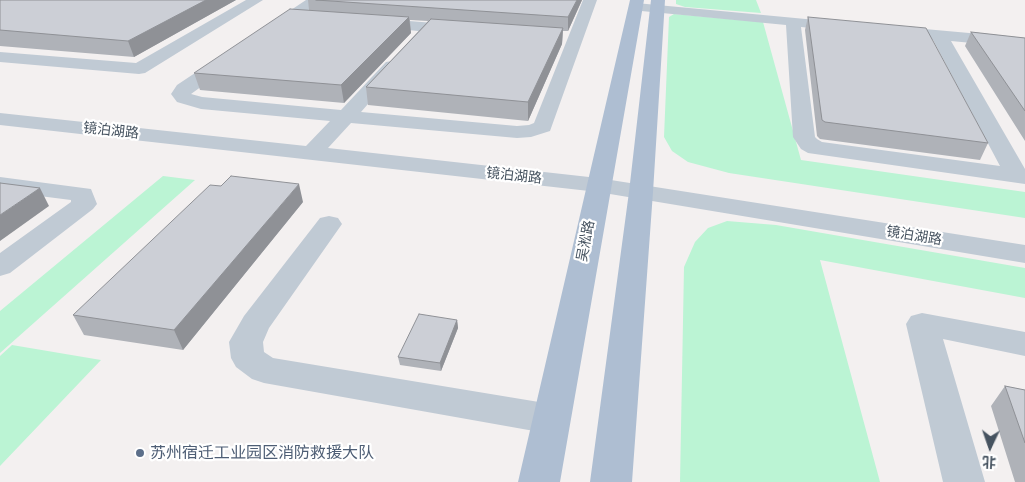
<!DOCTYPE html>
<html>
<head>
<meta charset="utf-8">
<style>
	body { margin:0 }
	#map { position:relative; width:1025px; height:482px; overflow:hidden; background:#f3f0f0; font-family:"Noto Sans","Noto Sans SC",sans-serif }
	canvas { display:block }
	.north { position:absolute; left:965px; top:422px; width:50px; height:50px; -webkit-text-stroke:4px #fff; paint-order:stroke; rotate:183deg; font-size:14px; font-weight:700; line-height:20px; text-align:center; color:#465360 }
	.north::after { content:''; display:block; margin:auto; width:18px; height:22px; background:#465360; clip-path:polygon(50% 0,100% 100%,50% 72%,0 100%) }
</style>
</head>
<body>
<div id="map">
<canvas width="1025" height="482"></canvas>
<div class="north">北</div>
</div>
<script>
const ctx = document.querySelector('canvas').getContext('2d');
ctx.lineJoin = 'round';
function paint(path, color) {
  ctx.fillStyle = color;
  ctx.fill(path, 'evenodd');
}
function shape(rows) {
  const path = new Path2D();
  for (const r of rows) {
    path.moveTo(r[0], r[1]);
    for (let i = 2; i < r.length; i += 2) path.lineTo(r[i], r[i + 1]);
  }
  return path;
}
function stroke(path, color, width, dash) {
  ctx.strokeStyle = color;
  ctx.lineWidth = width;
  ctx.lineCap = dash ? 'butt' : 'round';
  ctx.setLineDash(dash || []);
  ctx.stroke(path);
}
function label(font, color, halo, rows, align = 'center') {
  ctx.font = font + ' "Noto Sans","Noto Sans SC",sans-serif';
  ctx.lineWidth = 4.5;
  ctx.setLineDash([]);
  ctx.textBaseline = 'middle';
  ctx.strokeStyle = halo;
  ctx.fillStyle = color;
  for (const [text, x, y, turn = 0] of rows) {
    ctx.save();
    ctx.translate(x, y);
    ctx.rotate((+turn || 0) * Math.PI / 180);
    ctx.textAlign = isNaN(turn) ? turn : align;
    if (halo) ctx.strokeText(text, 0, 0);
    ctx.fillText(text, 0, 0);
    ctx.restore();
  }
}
paint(shape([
	[676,0,756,0,761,13,685,7,676,4],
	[674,14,763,22,801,160,1025,192,1025,218,729,173,688,162,672,151,664,137,669,17],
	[163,176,195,180,0,353,0,311],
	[727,221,776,225,1025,268,1025,298,820,260,880,482,680,482,684,267,695,242,708,228],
	[12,345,101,360,0,466,0,356]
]), '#bbf4d4');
paint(shape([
	[246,0,263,0,145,73,139,74,0,62,0,52,136,63,246,0],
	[306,0,322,0,276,34,264,34,262,31,264,28,306,0],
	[583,0,597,0,550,131,531,137,517,138,351,123,328,148,598,178,1025,245,1025,263,598,192,0,125,0,113,306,146,330,121,201,109,177,102,171,94,177,85,222,55,228,54,234,55,237,59,234,63,191,94,202,97,341,110,386,62,392,61,398,62,401,66,361,112,517,126,529,125,534,123,583,0],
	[636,3,848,23,851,26,848,29,843,31,801,27,815,137,817,139,822,142,1000,166,933,40,891,36,885,34,883,31,885,28,891,26,1025,38,1025,48,951,41,1025,169,1025,184,808,153,801,149,793,137,786,25,631,10,629,7,631,4,636,3],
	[372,18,459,25,465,27,467,30,465,33,459,35,367,26,364,23,367,20,372,18],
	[0,177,91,189,97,204,93,209,10,273,0,276,0,253,71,202,71,200,0,191,0,177],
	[329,216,338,218,342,224,269,328,263,342,264,352,273,358,551,404,564,408,570,419,564,430,551,434,264,383,252,379,236,367,231,358,229,342,244,316,320,218,329,216],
	[922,313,1025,332,1025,356,943,339,985,482,943,482,906,324,911,316,922,313]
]), '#c0cad4');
paint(shape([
	[630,0,644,0,560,482,518,482,630,0],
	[651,0,665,0,653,192,632,482,590,482,629,192,651,0]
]), '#aebed2');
paint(shape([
	[0,0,236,0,134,57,0,46],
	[308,0,582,0,568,31,563,31,562,44,528,121,368,105,366,87,428,21,410,20,411,33,344,103,200,90,194,73,309,10],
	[808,17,988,143,980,160,820,139,817,136,805,30],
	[971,32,1025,38,1025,141,965,46],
	[303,202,183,350,84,335,73,315],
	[457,320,458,328,441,371,400,365,398,357],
	[1005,386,1025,390,1025,482,1015,482,991,406]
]), '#afb2b8');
paint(shape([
	[206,0,236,0,134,57,128,41],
	[577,0,582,0,568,31,568,17],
	[409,17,411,33,344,103,341,85],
	[563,28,562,44,528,121,528,102],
	[299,184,303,202,183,350,174,330],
	[40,188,49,206,0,241,0,215],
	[457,320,458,328,441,371,440,363]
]), '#8f9196');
const building = shape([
	[0,0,206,0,128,41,0,30,0,0],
	[316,0,577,0,568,17,316,0],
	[290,9,409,17,341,85,194,73,290,9],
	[808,17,926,28,988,143,825,122,822,120,808,17],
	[431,19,563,28,528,102,366,87,431,19],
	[971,32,1025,38,1025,111,971,32],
	[231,176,299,184,174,330,73,315,210,185,221,186,231,176],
	[0,183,40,188,0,215,0,183],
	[419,314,457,320,440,363,398,357,419,314],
	[1005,386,1025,390,1025,443,1005,386]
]);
paint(building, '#cccfd6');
stroke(building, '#8f9196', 1);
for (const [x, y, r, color] of [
	[140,453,5,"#5c6f8a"]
]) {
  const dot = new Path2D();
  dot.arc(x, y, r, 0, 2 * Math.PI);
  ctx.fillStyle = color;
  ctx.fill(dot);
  stroke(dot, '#fff', 2);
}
label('14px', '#465360', '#fff', [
	["镜泊湖路",111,131,6],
	["镜泊湖路",514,176,6],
	["镜泊湖路",914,236,9],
	["吴淞路",586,241,-79]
]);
label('16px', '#4e5e75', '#fff', [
	["苏州宿迁工业园区消防救援大队",150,453]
], 'left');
</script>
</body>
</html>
